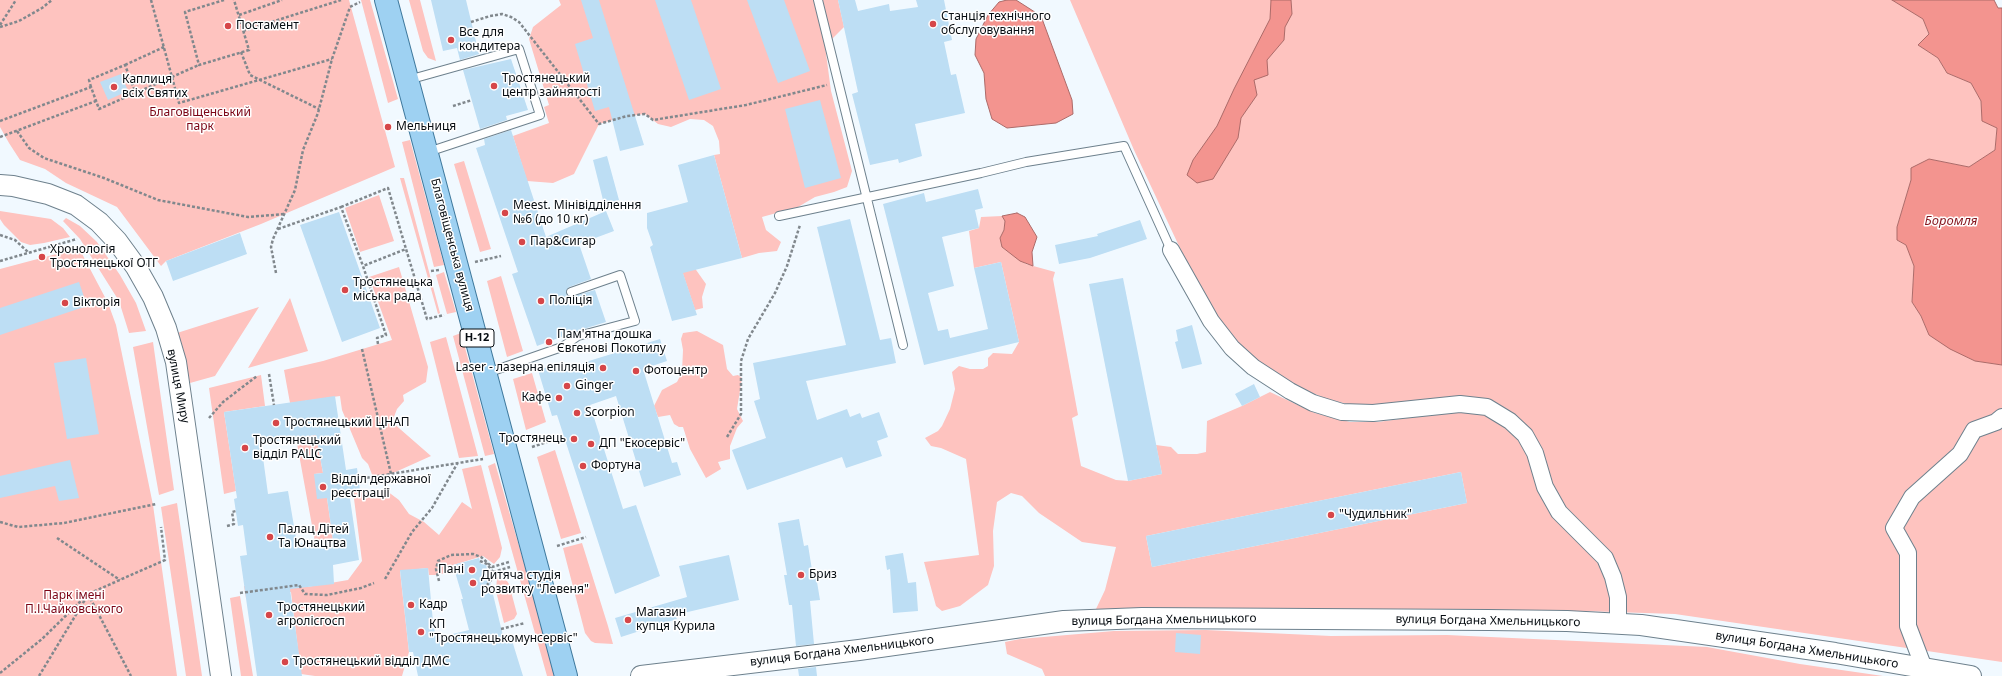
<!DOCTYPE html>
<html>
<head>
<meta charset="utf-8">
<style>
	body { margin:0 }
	canvas { display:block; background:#f1f9ff }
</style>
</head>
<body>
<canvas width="2002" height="676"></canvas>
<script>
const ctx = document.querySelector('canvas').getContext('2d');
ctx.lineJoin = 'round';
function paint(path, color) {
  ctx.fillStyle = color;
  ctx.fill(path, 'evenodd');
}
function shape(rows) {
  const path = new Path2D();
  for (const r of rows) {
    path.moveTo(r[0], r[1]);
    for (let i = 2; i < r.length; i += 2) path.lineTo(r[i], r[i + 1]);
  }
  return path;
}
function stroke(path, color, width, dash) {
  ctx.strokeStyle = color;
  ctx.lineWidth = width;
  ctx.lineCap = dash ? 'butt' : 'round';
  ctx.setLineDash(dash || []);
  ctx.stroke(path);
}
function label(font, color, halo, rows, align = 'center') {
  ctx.font = font + ' "Noto Sans",sans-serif';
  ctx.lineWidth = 3;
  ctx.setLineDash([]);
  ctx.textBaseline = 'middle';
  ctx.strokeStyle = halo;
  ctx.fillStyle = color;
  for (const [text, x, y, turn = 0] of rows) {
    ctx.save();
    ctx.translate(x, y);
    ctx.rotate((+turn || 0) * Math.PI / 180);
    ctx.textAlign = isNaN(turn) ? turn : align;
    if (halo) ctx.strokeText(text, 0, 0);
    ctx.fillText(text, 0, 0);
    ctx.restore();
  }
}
paint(shape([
	[0,0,349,0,395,167,261,224,166,261,161,266,117,207,66,183,45,169,20,160,9,143,0,127],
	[361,0,370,0,398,99,388,103],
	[409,0,420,0,436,61,428,58,423,51],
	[559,0,838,0,844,27,825,46,831,91,852,171,847,187,834,192,815,197,798,207,762,217,766,230,781,242,777,251,759,253,742,258,714,155,720,154,719,141,713,126,704,120,690,119,671,127,658,124,645,114,627,116,599,124,574,174,553,183,527,181,513,136,549,123,544,107,549,105,529,39,533,27,561,5],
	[1070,0,1892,0,1923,19,1929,35,1918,45,1938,58,1947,73,1971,83,1981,101,1982,120,1997,128,1995,150,1969,167,1929,159,1911,180,1897,227,1897,240,1906,245,1910,254,1914,266,1912,302,1921,316,1929,335,1975,361,2002,365,2002,662,1675,614,1584,611,1310,609,1096,609,1105,590,1116,547,1082,542,1039,513,1022,496,1011,493,997,502,993,531,994,566,988,585,960,606,942,611,936,606,924,562,979,555,966,459,941,448,931,446,925,438,938,431,942,426,950,409,955,389,952,372,959,366,970,369,983,369,988,366,988,358,993,353,1012,354,1019,342,1001,262,974,268,969,231,979,228,981,217,1002,216,1005,221,1004,230,1000,238,1002,247,1026,264,1055,272,1053,279,1078,415,1072,418,1081,466,1116,480,1128,481,1162,474,1156,445,1171,447,1178,454,1197,454,1206,452,1207,421,1242,406,1270,392,1315,413,1350,422,1378,422,1444,413,1455,397,1397,405,1352,405,1326,399,1304,389,1260,365,1236,341,1220,320,1186,261,1134,150],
	[1461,472,1467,503,1152,567,1146,536],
	[410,140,444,265,434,267,402,142],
	[464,161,491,249,480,252,454,164],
	[400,178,404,178,440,313,438,314],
	[379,195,394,241,360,252,345,208],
	[0,211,51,219,63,228,70,237,44,243,30,245,21,242,4,225,0,219],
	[66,218,80,226,97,242,120,275,136,303,146,331,129,333,119,301,80,239,63,221],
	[79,248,108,303,116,325,153,505,177,676,0,676,0,269],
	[399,267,428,367,426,382,403,395,404,401,397,409,392,422,431,456,391,474,373,477,368,464,362,458,342,410,340,396,290,403,284,370,323,361,392,340,369,277],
	[694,267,706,284,702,297,703,308,695,310,682,271],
	[444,272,456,312,447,314,436,275],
	[501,276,523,351,507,357,487,281],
	[290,298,308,351,248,368],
	[259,307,215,376,190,383,177,333],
	[697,331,723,345,727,369,733,376,738,375,742,378,737,409,743,421,737,428,730,446,730,459,718,462,721,469,706,478,690,449,683,427,679,427,674,424,670,415,658,417,654,406,662,390,677,382,682,372,683,350,681,339,683,333],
	[461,333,494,454,485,456,453,336],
	[446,337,478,456,459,458,430,342],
	[153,342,174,490,159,495,133,347],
	[532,373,546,422,526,430,513,379],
	[261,375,265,406,224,412,236,491,224,494,209,388],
	[316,435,323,473,314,474,327,498,333,540,315,542,296,438],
	[555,450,581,533,561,539,537,457],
	[495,463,545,636,554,676,547,676,488,466],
	[481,465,502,548,500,557,494,564,483,556,453,565,446,573,435,575,429,575,428,568,400,571,409,652,402,676,315,676,301,674,291,592,246,598,244,586,302,578,307,587,348,580,362,561,353,491,366,490,387,491,399,500,409,514,424,522,439,535,462,502,472,509,462,469],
	[177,503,202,676,186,676,161,507],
	[582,543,608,626,613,644,595,643,591,641,585,633,563,548],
	[497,577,507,581,509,584,517,614,514,619,504,623,496,591],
	[240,596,253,676,241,676,230,598],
	[1206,630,1331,636,1447,635,1707,647,1800,664,1883,676,1045,676,1042,669,1007,654,1005,642,1020,639,1114,631]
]), '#fec3bf');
const water = shape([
	[1007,0,1016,0,1041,16,1072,100,1073,114,1056,123,1007,128,992,119,986,99,984,73,975,55,976,39,988,15,999,2,1007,0],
	[1271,0,1291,0,1292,14,1285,27,1284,40,1267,60,1268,75,1254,80,1257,95,1241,118,1238,138,1213,179,1197,183,1187,175,1193,160,1217,126,1234,89,1270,19,1271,0],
	[1892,0,1994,0,1998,8,2002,8,2002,365,1975,361,1950,349,1929,335,1921,316,1912,302,1914,266,1906,245,1897,240,1897,227,1911,180,1911,168,1929,159,1969,167,1995,150,1997,128,1982,121,1981,101,1971,83,1947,73,1938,58,1918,45,1929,34,1923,19,1892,0],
	[1017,213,1025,217,1037,237,1032,252,1033,266,1020,261,1002,247,1000,238,1004,230,1005,221,1002,216,1017,213]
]);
paint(water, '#f3948f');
stroke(water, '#ac6b69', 1);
paint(shape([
	[431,0,466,0,479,54,460,60,457,48,443,51],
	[581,0,599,0,644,145,620,151,609,107,595,111,575,44,593,38],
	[655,0,691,0,721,89,689,100],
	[747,0,784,0,810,71,778,83],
	[838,0,855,0,858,11,889,4,890,11,918,7,916,0,944,0,952,40,944,42,951,75,956,74,965,113,915,124,922,156,899,163,898,159,870,165,852,94,858,92],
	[511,59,528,110,506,116,507,120,480,129,463,70],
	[121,74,128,91,108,100,100,82],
	[820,100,841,178,805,188,785,109],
	[511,130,546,237,606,211,614,231,579,244,591,279,569,287,566,291,567,296,570,297,595,290,606,322,577,331,537,346,512,274,518,272,476,148,485,145,484,139],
	[714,155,742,258,683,273,697,315,672,321,650,247,653,245,647,228,647,213,688,202,678,165],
	[607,156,619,200,604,204,593,160],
	[978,189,983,208,975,210,979,228,942,237,954,286,928,293,938,331,948,329,950,338,988,329,974,268,1001,262,1019,342,924,365,883,204,924,193,926,202],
	[339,212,380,328,342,342,300,225],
	[850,219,880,340,891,338,896,363,806,381,817,420,847,409,850,417,860,413,862,418,879,412,888,437,877,441,882,456,846,468,842,457,747,490,732,450,766,438,754,401,760,399,753,363,846,345,817,227],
	[1140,220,1147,239,1090,258,1059,264,1055,245,1098,236,1097,234],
	[240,233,247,254,173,281,166,261],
	[1123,278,1162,474,1128,481,1089,284],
	[79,282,87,306,0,335,0,308],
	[1192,325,1202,364,1182,369,1175,342,1178,341,1176,330],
	[660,339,667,361,643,369,672,463,677,462,681,475,644,487,616,396,590,405,623,509,636,505,660,576,615,594,557,415,552,416,538,370,555,365,556,369,563,367,563,369],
	[86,358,99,434,67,439,54,363],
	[1254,384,1260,397,1242,406,1235,394],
	[335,396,346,470,357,468,360,490,349,492,359,560,333,565,334,584,290,589,302,676,257,676,240,556,247,555,243,525,238,526,234,499,237,498,224,412],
	[316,435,323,473,314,474,317,499,327,498,333,540,297,544,288,491,268,494,261,443],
	[70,460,79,498,59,501,55,486,0,498,0,476],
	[1461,472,1467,503,1152,567,1146,536],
	[799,519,804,546,808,545,812,570,815,570,820,600,810,601,814,644,796,646,792,605,789,605,784,575,787,575,778,523],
	[903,553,908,583,916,582,918,611,893,613,890,569,887,570,885,556],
	[729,555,739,600,675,615,677,619,621,637,615,618,687,597,679,566],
	[479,558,481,564,486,565,503,636,510,634,523,676,418,676,413,652,409,652,400,570,428,568,433,622,436,638,469,630,461,599,463,599,453,565],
	[1176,633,1201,635,1200,654,1175,652],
	[816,667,817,676,799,676,798,669]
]), '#bddef4');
const service = shape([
	[818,0,903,345],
	[408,80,519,49,540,115,428,152],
	[779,216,981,173,1026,162,1124,146,1171,250],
	[487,373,562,347,578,336,635,321,620,275,571,292]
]);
const minor = shape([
	[1171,250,1211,321,1232,348,1253,367,1290,391,1313,403,1342,412,1373,413,1460,404,1487,407,1510,421,1525,435,1535,453,1545,487,1559,512,1605,558,1613,577,1618,597,1618,624],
	[1924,668,1908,626,1908,553,1894,528,1912,497,1960,454,1974,430,1996,422,2002,417]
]);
const tertiary = shape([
	[0,185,13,186,48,194,76,205,99,222,117,241,136,267,153,297,166,328,176,362,221,676],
	[641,676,859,650,1064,621,1142,618,1488,620,1567,621,1641,625,1835,653,1971,676]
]);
const primary = shape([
	[386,0,566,676]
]);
stroke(service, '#6e818d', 10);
stroke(minor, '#6e818d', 18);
stroke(tertiary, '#6e818d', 22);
stroke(primary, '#3f799d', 24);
stroke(shape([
	[151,0,179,103,332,59],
	[224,0,185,12,199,65,249,50,234,0],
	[239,15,282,0],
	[471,22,490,16,502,14,511,17,519,22,599,124,627,116,645,114,653,120,746,105,827,85],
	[0,25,16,0],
	[0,27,19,21,42,8,52,0],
	[243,31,341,0],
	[241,52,250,75,319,109],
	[125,65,164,47],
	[91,87,89,80,125,65,136,94],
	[453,106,472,100],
	[0,121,91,87,99,109,199,65],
	[17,131,29,148,44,158,104,178,158,200,248,217,285,214],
	[0,137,96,101],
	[341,207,388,188,406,249],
	[278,229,341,207,363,266],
	[0,235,15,240,29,253],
	[0,261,77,239],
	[475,262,501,256],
	[431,271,439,270],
	[276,273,271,247,273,239,295,190,303,150,318,113,332,59,350,7,360,2],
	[378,344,377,338,386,335,363,266,406,249,427,319,444,315],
	[362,349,391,474],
	[269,374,274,405],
	[209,418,223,402,257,376],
	[727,437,741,414,741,361,748,339,775,293,787,266,800,225],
	[532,447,556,439],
	[347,481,483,459],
	[0,522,18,527,64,523,156,504],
	[227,526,234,524,232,512,236,511],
	[57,538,120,580],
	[557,546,586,537],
	[480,561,487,564,493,572,491,580,487,585],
	[493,572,510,567],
	[385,579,412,532,432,508,457,464],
	[439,581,436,569,438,561,451,555,473,554,481,557,492,567,509,562],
	[240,593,299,585,305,594,327,595,361,588,374,583],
	[88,594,131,676],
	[501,629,525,623],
	[0,673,42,639,88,594,165,560,161,527],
	[39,676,86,598]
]), '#81888d', 2.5, [3, 2]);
stroke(service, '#fff', 8);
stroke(minor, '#fff', 16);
stroke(tertiary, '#fff', 20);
stroke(primary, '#9ed1f2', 22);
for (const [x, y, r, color] of [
	[933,24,4,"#d64649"],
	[228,26,4,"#d64649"],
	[451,40,4,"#d64649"],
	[494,86,4,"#d64649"],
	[114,87,4,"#d64649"],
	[388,127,4,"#d64649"],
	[505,213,4,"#d64649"],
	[522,242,4,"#d64649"],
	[42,257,4,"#d64649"],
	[345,290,4,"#d64649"],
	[541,301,4,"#d64649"],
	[65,303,4,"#d64649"],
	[549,342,4,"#d64649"],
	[603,368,4,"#d64649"],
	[636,371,4,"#d64649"],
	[567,386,4,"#d64649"],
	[559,398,4,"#d64649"],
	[577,413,4,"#d64649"],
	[276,423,4,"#d64649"],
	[574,439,4,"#d64649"],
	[591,444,4,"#d64649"],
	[245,448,4,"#d64649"],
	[583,466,4,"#d64649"],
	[323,487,4,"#d64649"],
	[1331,515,4,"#d64649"],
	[270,537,4,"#d64649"],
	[472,570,4,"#d64649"],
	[801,575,4,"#d64649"],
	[473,583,4,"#d64649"],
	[411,605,4,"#d64649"],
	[269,615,4,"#d64649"],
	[628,620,4,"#d64649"],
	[421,632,4,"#d64649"],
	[285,662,4,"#d64649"]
]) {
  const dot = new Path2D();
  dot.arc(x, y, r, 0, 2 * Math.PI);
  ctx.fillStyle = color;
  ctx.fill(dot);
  stroke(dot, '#fff', 1.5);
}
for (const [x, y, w] of [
	[477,338,34]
]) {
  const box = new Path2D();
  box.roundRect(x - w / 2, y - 9, w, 18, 3);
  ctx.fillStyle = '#fff';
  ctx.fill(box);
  stroke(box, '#060c11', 1);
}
label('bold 11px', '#060c11', null, [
	["Н-12",477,338]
]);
label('12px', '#060c11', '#fff', [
	["Cтанція технічного",941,17],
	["обслуговування",941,31],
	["Постамент",236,26],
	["Все для",459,33],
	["кондитера",459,47],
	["Тростянецький",502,79],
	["центр зайнятості",502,93],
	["Каплиця",122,80],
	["всіх Святих",122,94],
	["Мельниця",396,127],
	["Meest. Мінівідділення",513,206],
	["№6 (до 10 кг)",513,220],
	["Пар&Сигар",530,242],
	["Хронологія",50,250],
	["Тростянецької ОТГ",50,264],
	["Тростянецька",353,283],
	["міська рада",353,297],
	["Поліція",549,301],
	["Вікторія",73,303],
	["Пам'ятна дошка",557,335],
	["Євгенові Покотилу",557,349],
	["Laser - лазерна епіляція",595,368,"right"],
	["Фотоцентр",644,371],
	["Ginger",575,386],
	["Кафе",551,398,"right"],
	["Scorpion",585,413],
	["Тростянецький ЦНАП",284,423],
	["Тростянець",566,439,"right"],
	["Тростянецький",253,441],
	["відділ РАЦС",253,455],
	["ДП \"Екосервіс\"",599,444],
	["Фортуна",591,466],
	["Відділ державної",331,480],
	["реєстрації",331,494],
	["\"Чудильник\"",1339,515],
	["Палац Дітей",278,530],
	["Та Юнацтва",278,544],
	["Пані",464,570,"right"],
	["Бриз",809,575],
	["Дитяча студія",481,576],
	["розвитку \"Левеня\"",481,590],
	["Кадр",419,605],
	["Тростянецький",277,608],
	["агролісгосп",277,622],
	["Магазин",636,613],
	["купця Курила",636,627],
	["КП",429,625],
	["\"Тростянецькомунсервіс\"",429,639],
	["Тростянецький відділ ДМС",293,662]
], 'left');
label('12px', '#7b0415', '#fff', [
	["Благовіщенський",200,113],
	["парк",200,127],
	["Парк імені",74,596],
	["П.І.Чайковського",74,610]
]);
label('12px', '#060c11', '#fff', [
	["Благовіщенська вулиця",452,245,75],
	["вулиця Миру",178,386,79],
	["вулиця Богдана Хмельницького",1164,620,-1],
	["вулиця Богдана Хмельницького",1488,621,1],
	["вулиця Богдана Хмельницького",1807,650,9],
	["вулиця Богдана Хмельницького",842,651,-7]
]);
label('italic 13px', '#87171f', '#fff', [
	["Боромля",1951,221]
]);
</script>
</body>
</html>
